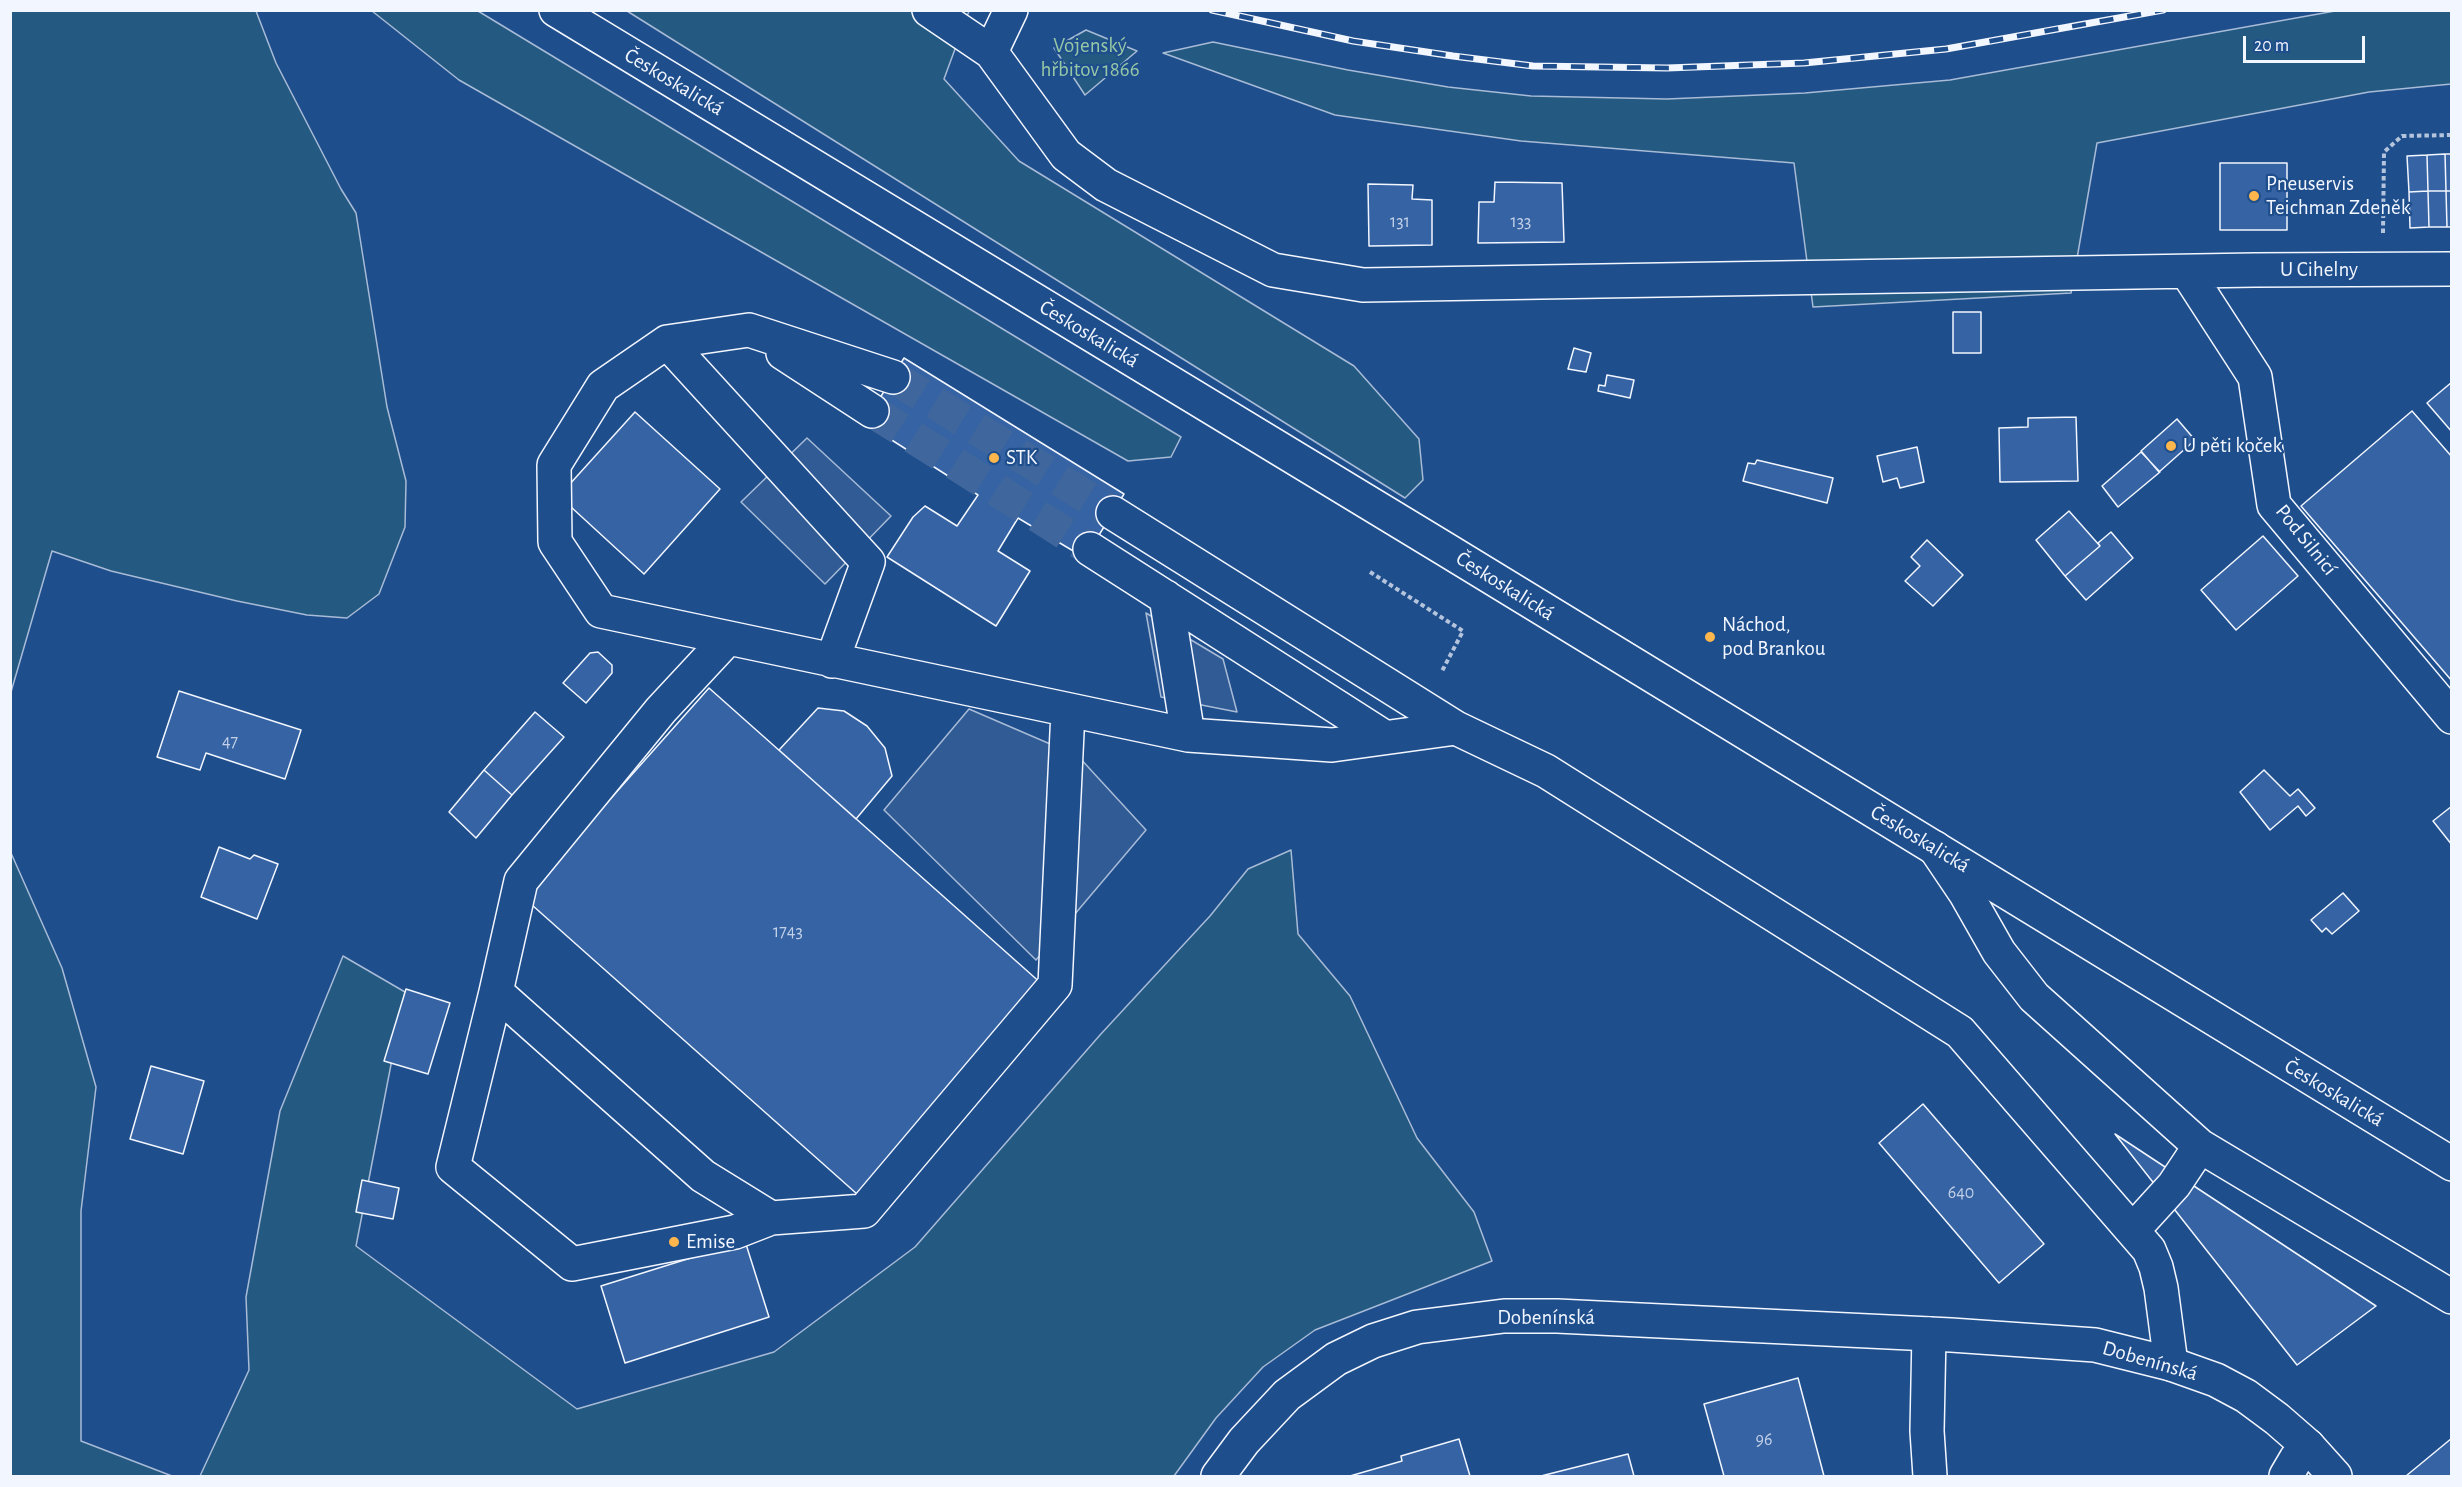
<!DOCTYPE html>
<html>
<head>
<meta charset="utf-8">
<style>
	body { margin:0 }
	#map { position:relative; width:2462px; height:1487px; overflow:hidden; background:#1f4e8c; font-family:"Alegreya Sans",sans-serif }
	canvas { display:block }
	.frame { position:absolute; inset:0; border:12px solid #f2f6ff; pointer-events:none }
	.scale { position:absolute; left:2243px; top:36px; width:122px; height:27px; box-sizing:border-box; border:3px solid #f2f6ff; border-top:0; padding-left:8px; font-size:18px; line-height:21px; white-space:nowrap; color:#f2f6ff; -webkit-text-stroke:4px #1f4e8c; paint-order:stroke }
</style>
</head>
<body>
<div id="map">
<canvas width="2462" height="1487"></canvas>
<div class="frame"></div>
<div class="scale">20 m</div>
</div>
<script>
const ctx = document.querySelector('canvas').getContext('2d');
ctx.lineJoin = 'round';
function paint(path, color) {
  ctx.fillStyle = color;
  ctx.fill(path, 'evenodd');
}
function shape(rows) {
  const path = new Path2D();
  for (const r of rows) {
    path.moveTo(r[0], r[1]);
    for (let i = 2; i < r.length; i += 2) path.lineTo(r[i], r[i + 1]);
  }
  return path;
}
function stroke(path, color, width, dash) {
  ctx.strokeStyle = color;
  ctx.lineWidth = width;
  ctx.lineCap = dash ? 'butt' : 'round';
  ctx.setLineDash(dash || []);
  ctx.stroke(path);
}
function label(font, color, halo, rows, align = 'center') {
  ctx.font = font + ' "Alegreya Sans",sans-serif';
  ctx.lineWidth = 4.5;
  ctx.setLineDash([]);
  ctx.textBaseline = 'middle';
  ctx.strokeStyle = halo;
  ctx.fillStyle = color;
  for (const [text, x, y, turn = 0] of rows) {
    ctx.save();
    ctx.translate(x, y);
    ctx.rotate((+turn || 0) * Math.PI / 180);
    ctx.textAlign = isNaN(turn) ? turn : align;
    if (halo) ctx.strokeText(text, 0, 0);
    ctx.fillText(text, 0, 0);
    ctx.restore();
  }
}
const green = shape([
	[10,11,256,11,276,63,341,189,356,213,387,407,406,481,405,527,379,594,347,618,307,615,237,601,111,571,52,551,11,692,10,11],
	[372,11,478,11,1181,437,1171,457,1128,461,459,80,372,11],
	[627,11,969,11,944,79,1019,161,1354,366,1419,439,1423,480,1405,498,627,11],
	[2335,11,2452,11,2451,84,2369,92,2097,143,2071,293,1813,307,1794,163,1521,141,1335,115,1163,53,1213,42,1348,70,1448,87,1531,96,1667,99,1805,93,1950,80,2335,11],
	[1086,30,1137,51,1085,95,1054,48,1086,30],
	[1291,850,1298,934,1350,996,1417,1138,1474,1212,1492,1261,1315,1330,1263,1367,1216,1418,1174,1476,200,1476,249,1370,246,1297,280,1111,343,956,405,992,356,1246,577,1409,774,1352,915,1247,1100,1035,1210,916,1248,869,1291,850],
	[11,853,62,968,96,1087,81,1211,81,1441,172,1476,11,1476,11,853]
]);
paint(green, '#245a82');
stroke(green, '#a8bbd7', 1.5);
const parking = shape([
	[807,438,891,516,825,584,741,502,807,438],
	[1146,613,1223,659,1237,712,1161,697,1146,613],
	[969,709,1078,756,1146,830,1036,960,884,810,969,709]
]);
paint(parking, '#305b95');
stroke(parking, '#a8bbd7', 1.5);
const building = shape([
	[2445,154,2446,191,2428,191,2427,155,2445,154],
	[2445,154,2452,154,2452,191,2446,191,2445,154],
	[2427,155,2428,191,2409,192,2407,156,2427,155],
	[2220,163,2287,163,2287,230,2220,230,2220,163],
	[1495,182,1562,183,1564,242,1478,243,1479,202,1494,202,1495,182],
	[1368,184,1413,185,1412,199,1432,200,1432,245,1369,246,1368,184],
	[2428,191,2429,227,2410,228,2409,192,2428,191],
	[2428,191,2446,191,2447,227,2429,227,2428,191],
	[2446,191,2452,191,2452,227,2447,227,2446,191],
	[1953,312,1981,312,1981,353,1953,353,1953,312],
	[1574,348,1591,353,1586,372,1568,369,1574,348],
	[904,358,1124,494,1085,558,1018,518,998,551,1030,571,996,626,887,557,913,517,925,506,957,526,978,495,865,423,904,358],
	[1607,375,1634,380,1630,398,1598,391,1599,385,1605,386,1607,375],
	[2452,382,2452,432,2427,403,2452,382],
	[2412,411,2452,457,2452,681,2301,506,2412,411],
	[635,412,720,489,644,574,559,496,635,412],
	[2076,417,2078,481,2000,482,1999,428,2028,427,2028,418,2076,417],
	[2177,419,2195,440,2159,472,2141,451,2177,419],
	[1917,447,1924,482,1900,488,1897,478,1883,482,1877,456,1917,447],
	[2141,452,2160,472,2118,507,2102,486,2141,452],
	[1757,460,1833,478,1827,503,1743,481,1748,463,1755,464,1757,460],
	[2069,511,2100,546,2065,576,2036,540,2069,511],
	[2111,532,2133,558,2086,600,2065,576,2100,546,2098,543,2111,532],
	[2263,536,2298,576,2236,630,2201,590,2263,536],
	[1927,540,1963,575,1933,606,1905,581,1920,566,1911,557,1927,540],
	[598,652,612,665,612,673,586,703,563,683,590,653,598,652],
	[709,688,1043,985,857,1194,523,897,709,688],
	[179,691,301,730,285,779,206,753,200,770,157,757,179,691],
	[818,708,844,711,867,726,885,748,892,776,856,819,779,750,818,708],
	[535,712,564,737,512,795,484,770,535,712],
	[484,770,512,795,476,838,449,812,484,770],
	[2264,770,2290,796,2298,789,2315,808,2306,816,2298,806,2270,830,2240,792,2264,770],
	[2452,806,2452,845,2433,821,2452,806],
	[219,847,250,859,254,855,278,864,257,919,201,897,219,847],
	[2343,893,2359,911,2332,934,2326,928,2322,932,2311,920,2343,893],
	[406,989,450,1003,428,1074,384,1061,406,989],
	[151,1066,204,1081,183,1154,130,1139,151,1066],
	[1923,1104,2044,1244,1999,1283,1879,1143,1923,1104],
	[2115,1134,2376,1306,2297,1365,2115,1134],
	[362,1180,399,1188,393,1219,356,1212,362,1180],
	[745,1241,769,1317,625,1363,601,1286,745,1241],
	[1798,1378,1824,1476,1724,1476,1704,1404,1798,1378],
	[2452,1438,2452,1476,2406,1476,2452,1438],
	[1459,1439,1470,1476,1350,1476,1402,1461,1401,1456,1459,1439],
	[1628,1454,1634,1476,1541,1476,1628,1454]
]);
paint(building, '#3563a3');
stroke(building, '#f2f6ff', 1.5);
stroke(shape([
	[893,377,1113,513],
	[872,411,1090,549]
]), '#3f679d', 33, [33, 16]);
const minor = shape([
	[929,10,991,52,1066,155,1106,185,1273,270,1363,285,2255,270,2452,269],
	[991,52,1011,10],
	[2187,272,2255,377,2274,505,2452,717],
	[667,342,868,562,832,661],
	[783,353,872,411],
	[893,377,749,330,667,342,603,386,554,465,555,542,601,611,1188,735,1332,745,1456,728],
	[1113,513,1456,728,1546,771,1960,1032,2149,1250,2156,1267,2161,1288,2171,1364],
	[1090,549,1384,737],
	[1166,597,1188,735],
	[728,638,661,710,521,881,496,992,703,1176,771,1218,864,1211,1055,985,1068,711],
	[1935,848,1966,894,1999,952,2034,997,2200,1146,2452,1297],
	[496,992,453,1167,572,1264,735,1232,771,1218],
	[2133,1230,2174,1185,2200,1146],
	[1929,1334,1927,1431,1930,1476],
	[2286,1476,2296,1459,2308,1446]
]);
const major = shape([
	[556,10,1445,549,2452,1164],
	[1218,1476,1244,1441,1287,1395,1336,1359,1373,1341,1417,1327,1504,1316,1557,1316,1951,1335,2095,1345,2171,1364,2216,1380,2246,1396,2277,1419,2308,1446,2335,1476]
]);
stroke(minor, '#f2f6ff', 36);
stroke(major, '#f2f6ff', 36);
stroke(shape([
	[2383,233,2384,152,2402,136,2452,135],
	[1370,572,1463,631,1441,673]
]), '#b3c4dc', 4, [4.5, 3]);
stroke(minor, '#1f4e8c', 33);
stroke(major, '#1f4e8c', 33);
const rail = shape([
	[1212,10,1353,41,1453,56,1533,66,1667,68,1804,63,1946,49,2163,10]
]);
stroke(rail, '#f2f6ff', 7);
stroke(rail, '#1f4e8c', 4.5, [14]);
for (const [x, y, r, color] of [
	[2254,196,6,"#ffb74d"],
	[2171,446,6,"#ffb74d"],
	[994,458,6,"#ffb74d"],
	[1710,637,6,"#ffb74d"],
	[674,1242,6,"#ffb74d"]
]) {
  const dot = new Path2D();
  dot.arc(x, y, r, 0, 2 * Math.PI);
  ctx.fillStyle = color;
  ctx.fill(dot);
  stroke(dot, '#1f4e8c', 2);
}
label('18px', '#c3d1e8', null, [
	["131",1400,222],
	["133",1521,222],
	["47",230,742],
	["1743",788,932],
	["640",1961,1193],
	["96",1764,1440]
]);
label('21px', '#97c8a6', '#1f4e8c', [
	["Vojenský",1090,46],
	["hřbitov 1866",1090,70]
]);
label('21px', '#f2f6ff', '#1f4e8c', [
	["Českoskalická",674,82,31],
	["U Cihelny",2319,270],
	["Českoskalická",1089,334,31],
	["Pod Silnicí",2306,540,51],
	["Českoskalická",1505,586,32],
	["Českoskalická",1920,839,31],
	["Českoskalická",2334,1093,31],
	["Dobenínská",1546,1318],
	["Dobenínská",2150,1361,16]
]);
label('21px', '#f2f6ff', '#1f4e8c', [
	["Pneuservis",2266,184],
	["Teichman Zdeněk",2266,208],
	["U pěti koček",2183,446],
	["STK",1006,458],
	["Náchod,",1722,625],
	["pod Brankou",1722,649],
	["Emise",686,1242]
], 'left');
</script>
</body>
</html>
